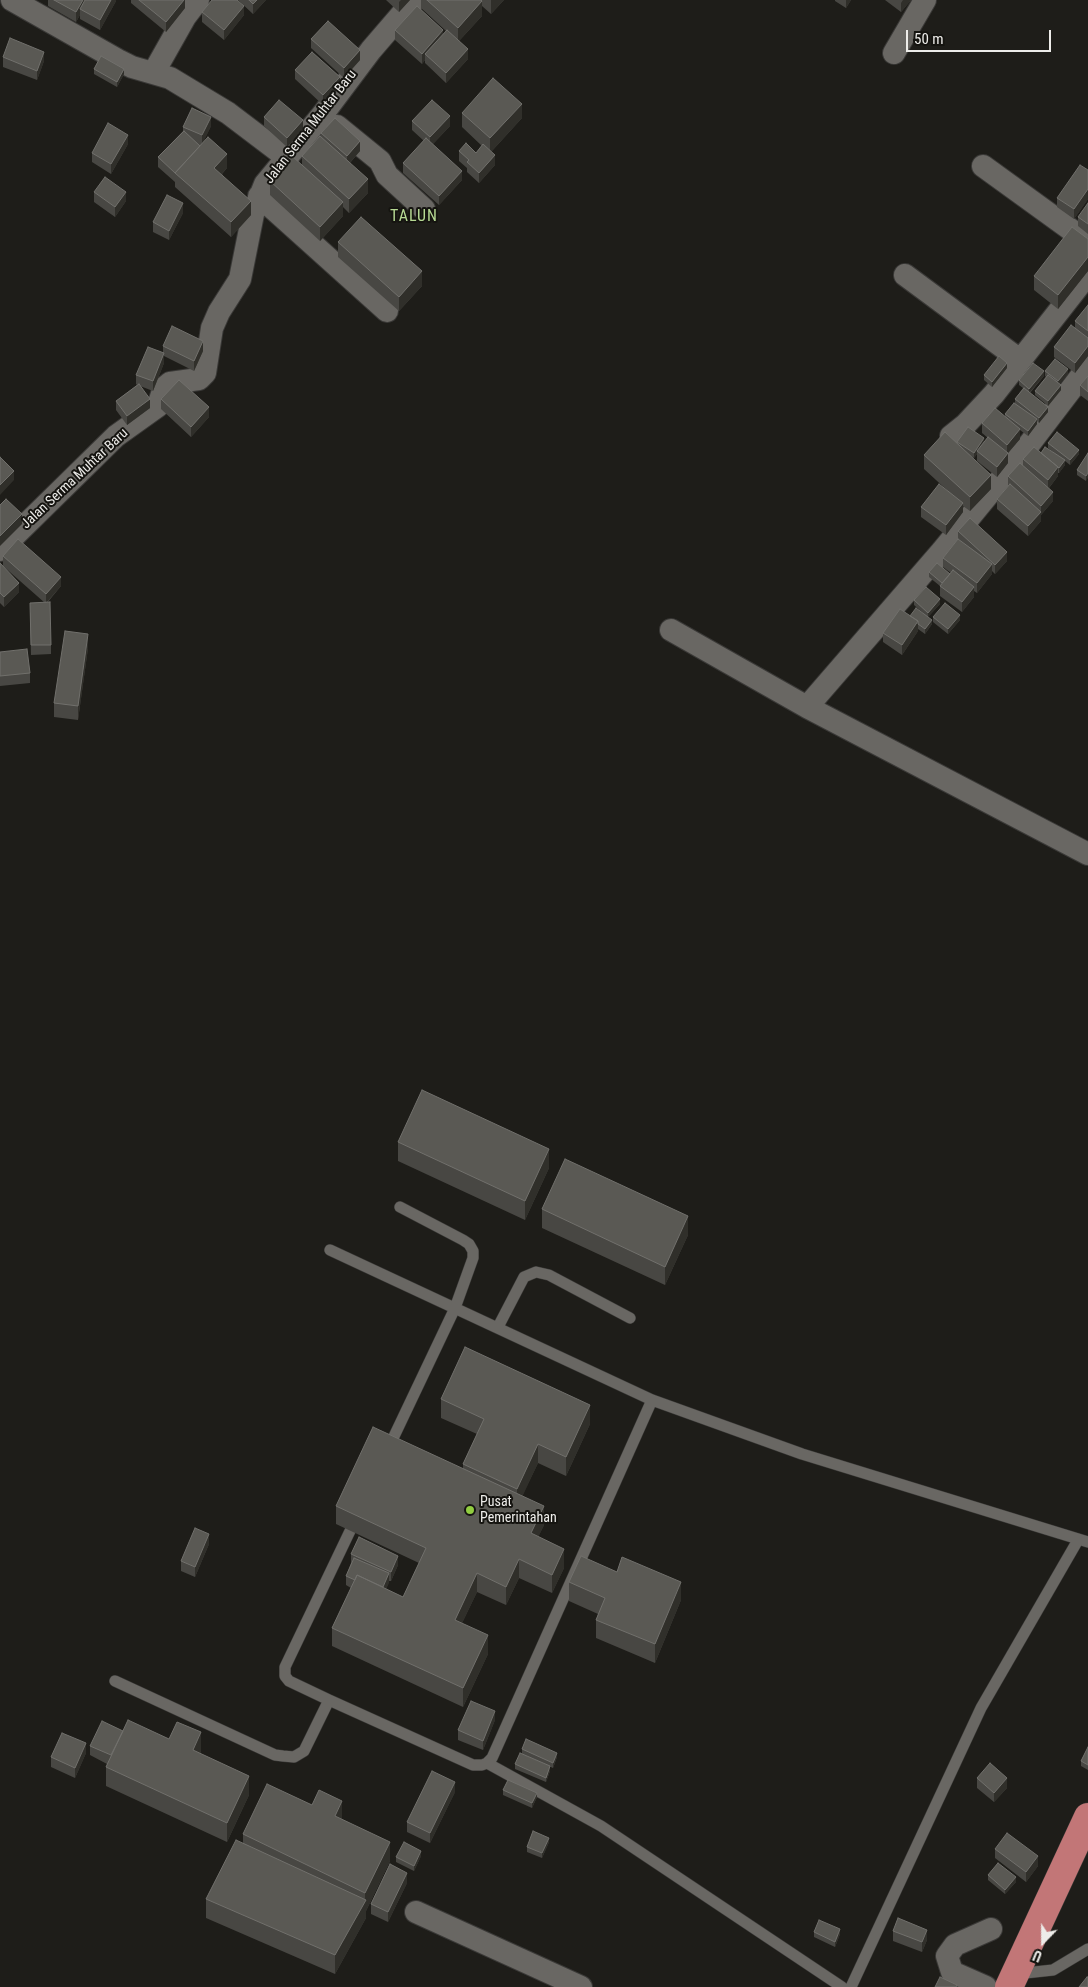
<!DOCTYPE html>
<html>
<head>
<meta charset="utf-8">
<style>
	body { margin:0 }
	#map { position:relative; width:1088px; height:1987px; overflow:hidden; background:#1e1d19; font-family:"Roboto Condensed",sans-serif }
	canvas { display:block }
	.north { position:absolute; left:1018px; top:1917px; width:50px; height:50px; -webkit-text-stroke:4px #151410; paint-order:stroke; rotate:202deg; font-size:14px; font-weight:700; line-height:20px; text-align:center; color:#edece9 }
	.north::after { content:''; display:block; margin:auto; width:18px; height:22px; background:#edece9; clip-path:polygon(50% 0,100% 100%,50% 72%,0 100%) }
	.scale { position:absolute; left:906px; top:30px; width:145px; height:22px; box-sizing:border-box; border:2px solid #edece9; border-top:0; padding-left:6px; font-size:15px; line-height:18px; white-space:nowrap; color:#edece9; -webkit-text-stroke:4px #151410; paint-order:stroke }
</style>
</head>
<body>
<div id="map">
<canvas width="1088" height="1987"></canvas>
<div class="north">U</div>
<div class="scale">50 m</div>
</div>
<script>
const ctx = document.querySelector('canvas').getContext('2d');
ctx.lineJoin = 'round';
function shape(rows) {
  const path = new Path2D();
  for (const r of rows) {
    path.moveTo(r[0], r[1]);
    for (let i = 2; i < r.length; i += 2) path.lineTo(r[i], r[i + 1]);
  }
  return path;
}
function stroke(path, color, width, dash) {
  ctx.strokeStyle = color;
  ctx.lineWidth = width;
  ctx.lineCap = dash ? 'butt' : 'round';
  ctx.setLineDash(dash || []);
  ctx.stroke(path);
}
function paint(path, color) {
  ctx.fillStyle = color;
  ctx.fill(path, 'evenodd');
}
function label(font, color, halo, rows, align = 'center') {
  ctx.font = font + ' "Roboto Condensed",sans-serif';
  ctx.lineWidth = 4;
  ctx.setLineDash([]);
  ctx.textBaseline = 'middle';
  ctx.strokeStyle = halo;
  ctx.fillStyle = color;
  for (const [text, x, y, turn = 0] of rows) {
    ctx.save();
    ctx.translate(x, y);
    ctx.rotate((+turn || 0) * Math.PI / 180);
    ctx.textAlign = isNaN(turn) ? turn : align;
    if (halo) ctx.strokeText(text, 0, 0);
    ctx.fillText(text, 0, 0);
    ctx.restore();
  }
}
const service = shape([
	[330,1250,652,1400,802,1454,1088,1542],
	[498,1327,524,1277,536,1272,549,1275,630,1318],
	[388,1449,455,1308,473,1258,473,1251,469,1244,463,1240,400,1207],
	[350,1531,285,1667,285,1676,289,1681,329,1700,473,1765,482,1765,487,1763,492,1758,652,1400],
	[115,1681,275,1755,283,1756,294,1757,304,1751,329,1700],
	[487,1763,601,1826,842,1987],
	[1016,1974,1053,1970,1088,1949],
	[851,1987,981,1708,1078,1540]
]);
const minor = shape([
	[12,0,118,60,132,67,170,78,228,113,286,157],
	[894,53,925,0],
	[154,72,185,17,198,0],
	[337,126,380,161,387,175,424,209],
	[983,166,1088,242],
	[259,196,387,311],
	[905,275,1020,360],
	[951,436,966,424,994,394,1088,274],
	[0,550,116,436,158,406,164,388,170,383,199,379,205,373,212,328,219,312,240,279,253,214,265,184,323,114,371,50,414,0],
	[671,630,807,707,1088,854],
	[807,707,942,551,1024,451,1088,367],
	[416,1912,581,1987],
	[986,1987,952,1972,947,1956,955,1945,991,1929]
]);
const trunk = shape([
	[1009,1987,1088,1817]
]);
stroke(service, '#3a3937', 12);
stroke(minor, '#3a3937', 24);
stroke(trunk, '#3a3937', 29);
stroke(service, '#696763', 11);
stroke(minor, '#696763', 22);
stroke(trunk, '#c27677', 28);
paint(shape([
	[48,0,116,0,116,1,100,30,80,19,80,15,76,22,48,6],
	[131,0,185,0,185,8,166,32,131,3],
	[238,0,266,0,253,14],
	[386,0,410,0,399,12],
	[421,0,504,0,491,14,482,6,482,16,459,41,468,59,446,83,425,63,425,60,422,64,395,40,395,30,443,34,446,31,421,8],
	[835,0,851,0,846,8,835,1],
	[885,0,911,0,901,12],
	[202,12,244,15,224,40,202,22],
	[311,39,360,60,344,78,311,48],
	[3,57,44,61,37,80,3,67],
	[94,69,124,74,117,87,94,74],
	[295,70,340,87,323,105,295,79],
	[462,113,522,118,491,152,495,165,479,183,467,172,467,168,459,161,459,151,476,153,482,146,462,127],
	[264,117,303,130,287,147,264,126],
	[412,121,450,126,432,145,462,180,439,205,403,173,403,163,424,141,412,130],
	[211,126,203,142,227,168,222,174,251,215,231,237,175,187,175,182,158,167,158,157,183,131,183,127],
	[321,133,360,151,350,163,368,193,349,213,343,207,343,216,320,241,270,195,270,181,302,165,302,156,321,137],
	[128,144,111,174,92,162,92,153],
	[1088,170,1088,199,1074,219,1057,207,1057,198],
	[94,192,126,201,115,217,94,202],
	[1088,203,1088,234,1078,226,1078,217],
	[183,213,169,240,153,232,153,222],
	[1088,239,1088,271,1058,309,1034,290,1034,276],
	[338,242,422,286,399,311,338,257],
	[1088,305,1088,356,1075,373,1054,357,1054,347,1075,328,1075,321],
	[163,346,203,351,194,371,164,356,164,363,153,391,140,386,150,408,127,425,116,410,116,401,137,385,136,384,136,375,163,353],
	[1007,368,992,387,984,380,984,375],
	[1045,371,1068,374,1059,384,1061,390,1048,406,1035,395,1035,391,1046,377,1045,376],
	[1044,376,1030,393,1048,412,1039,423,1037,421,1037,424,1028,436,1020,430,1020,439,1008,453,1008,463,997,477,977,461,977,454,974,458,969,455,991,489,970,511,963,506,963,512,946,535,921,517,921,507,948,491,924,469,924,455,957,443,957,442,984,442,988,438,982,433,982,423,1005,417,1005,414,1015,404,1015,399,1023,388,1019,385,1019,380],
	[1088,376,1088,401,1080,395,1080,385],
	[161,399,209,417,191,437,161,409],
	[1048,443,1079,454,1070,465,1065,461,1065,465,1059,473,1058,473,1058,476,1049,488,1053,501,1041,515,1041,521,1028,536,997,509,997,499,1008,486,1008,476,1023,465,1023,459,1041,453,1060,458,1048,448],
	[1088,453,1086,481,1077,475,1077,470],
	[958,531,1007,561,995,574,992,571,992,574,977,593,974,591,974,597,962,612,940,596,940,586,929,577,929,572,950,574,951,573,943,567,943,558,958,539],
	[3,556,61,586,47,603,51,645,51,654,31,655,30,613,45,603,3,566],
	[0,563,19,592,4,607,0,603],
	[914,600,940,604,928,617,932,624,925,634,918,629,918,631,902,655,883,642,883,633,910,616,925,615,914,605],
	[933,617,960,620,948,634,933,622],
	[88,648,78,720,54,717,54,703],
	[0,652,30,673,30,683,0,686],
	[398,1142,549,1168,525,1220,398,1161],
	[542,1209,688,1235,665,1285,542,1228],
	[441,1399,590,1424,566,1476,538,1463,522,1496,544,1525,538,1537,564,1568,552,1593,519,1578,506,1605,477,1592,462,1623,488,1654,463,1707,332,1646,332,1628,351,1588,346,1585,346,1576,351,1563,351,1554,398,1565,391,1581,389,1581,386,1589,403,1597,419,1563,336,1524,336,1506,463,1469,463,1464,477,1434,441,1418],
	[209,1544,195,1577,181,1571,181,1561],
	[569,1582,681,1600,655,1663,596,1638,596,1620,598,1614,569,1601],
	[495,1720,483,1750,458,1740,458,1730],
	[123,1731,169,1739,201,1751,200,1754,249,1795,227,1842,106,1786,106,1767,107,1764,90,1755,90,1746],
	[1088,1747,1088,1770,1081,1766,1081,1761],
	[522,1749,557,1757,553,1768,522,1754],
	[86,1753,75,1778,51,1767,51,1757],
	[515,1764,550,1771,546,1782,515,1769],
	[977,1778,1007,1788,994,1802,977,1788],
	[503,1790,537,1797,532,1808,503,1795],
	[455,1792,430,1843,407,1832,407,1822],
	[342,1819,390,1861,366,1911,366,1918,335,1974,206,1918,206,1899,243,1843,243,1834],
	[549,1842,542,1858,527,1852,527,1847],
	[995,1849,1038,1866,1026,1882,995,1858],
	[421,1856,414,1871,396,1862,396,1857],
	[988,1875,1016,1882,1005,1894,988,1880],
	[407,1883,388,1922,371,1914,371,1904],
	[893,1931,927,1940,922,1952,893,1941],
	[814,1932,840,1934,835,1947,814,1937]
]), '#484743');
paint(shape([
	[83,0,88,0,80,9,80,15,76,22,76,12],
	[111,0,116,0,116,1,100,30,100,20],
	[184,0,185,0,185,8,166,32,166,22],
	[257,0,266,0,253,14,253,4],
	[401,0,410,0,399,12,399,2],
	[491,0,504,0,491,14],
	[846,0,851,0,846,8],
	[903,0,911,0,901,12,901,3],
	[482,1,482,16,458,42,458,28],
	[244,6,244,15,224,40,224,30],
	[443,30,443,40,425,54,425,60,422,64,422,54],
	[468,49,468,59,446,83,446,73],
	[360,50,360,60,344,78,344,68],
	[44,52,44,61,37,80,37,71],
	[124,69,124,74,117,87,117,82],
	[340,77,340,87,323,105,323,95],
	[522,104,522,118,490,153,490,138],
	[450,116,450,126,430,147,430,137],
	[211,117,211,126,202,145,202,135],
	[303,120,303,130,287,147,287,138],
	[128,135,128,144,111,174,111,164],
	[360,141,360,151,347,166,347,156],
	[227,154,227,168,214,182,214,168],
	[495,155,495,165,479,183,479,173],
	[462,171,462,180,439,205,439,196],
	[368,179,368,193,349,213,349,199],
	[1088,189,1088,199,1074,219,1074,209],
	[126,192,126,201,115,217,115,207],
	[251,201,251,215,231,237,231,222],
	[343,202,343,216,320,241,320,227],
	[183,203,183,213,169,240,169,231],
	[1088,257,1088,271,1058,309,1058,295],
	[422,271,422,286,399,311,399,297],
	[203,341,203,351,194,371,194,361],
	[1088,346,1088,356,1075,373,1075,363],
	[164,353,164,363,153,391,153,381],
	[1007,363,1007,368,992,387,992,382],
	[1068,369,1068,374,1058,386,1058,381],
	[1044,371,1044,376,1029,393,1029,389],
	[1061,385,1061,390,1048,406,1048,401],
	[150,399,150,408,127,425,127,416],
	[209,407,209,417,191,437,191,427],
	[1048,407,1048,412,1039,423,1039,418],
	[1037,419,1037,424,1028,436,1028,431],
	[1020,429,1020,439,1007,454,1007,445],
	[984,438,984,443,977,451,977,454,974,458,974,453],
	[1079,450,1079,454,1070,465,1070,460],
	[1008,453,1008,463,997,477,997,467],
	[1065,460,1065,465,1059,473,1059,468],
	[1058,467,1058,476,1048,489,1048,480],
	[14,471,14,480,0,495,0,485],
	[1088,473,1088,478,1086,481,1086,476],
	[991,475,991,489,970,511,970,497],
	[1053,492,1053,501,1041,515,1041,521,1028,536,1028,526,1041,512,1041,506],
	[963,503,963,512,946,535,946,525],
	[22,514,22,524,0,546,0,536],
	[1007,552,1007,561,995,574,995,565],
	[992,564,992,574,977,593,977,583],
	[61,577,61,586,46,603,46,594],
	[19,583,19,592,4,607,4,597],
	[974,587,974,597,962,612,962,602],
	[940,599,940,604,928,617,928,613],
	[960,615,960,620,948,634,948,629],
	[932,620,932,624,925,634,925,629],
	[918,621,918,631,902,655,902,645],
	[88,634,88,648,78,720,78,706],
	[549,1149,549,1168,525,1220,525,1201],
	[688,1216,688,1235,665,1285,665,1267],
	[590,1405,590,1424,566,1476,566,1457],
	[538,1444,538,1463,517,1508,517,1489],
	[544,1506,544,1525,531,1552,531,1533],
	[209,1534,209,1544,195,1577,195,1567],
	[564,1549,564,1568,552,1593,552,1575],
	[398,1556,398,1565,391,1581,391,1572],
	[519,1559,519,1578,506,1605,506,1587],
	[389,1573,389,1583,381,1601,381,1591],
	[477,1573,477,1592,455,1638,455,1620],
	[681,1582,681,1600,655,1663,655,1644],
	[488,1635,488,1654,463,1707,463,1688],
	[495,1711,495,1720,483,1750,483,1741],
	[201,1732,201,1751,193,1769,193,1750],
	[86,1743,86,1753,75,1778,75,1768],
	[557,1753,557,1757,553,1768,553,1763],
	[550,1766,550,1771,546,1782,546,1778],
	[249,1776,249,1795,227,1842,227,1823],
	[1007,1778,1007,1788,994,1802,994,1793],
	[455,1782,455,1792,430,1843,430,1833],
	[537,1793,537,1797,532,1808,532,1803],
	[342,1801,342,1820,335,1816],
	[549,1838,549,1842,542,1858,542,1853],
	[390,1842,390,1861,366,1911,366,1918,335,1974,335,1955,365,1900,365,1893],
	[421,1851,421,1856,414,1871,414,1866],
	[1038,1856,1038,1866,1026,1882,1026,1872],
	[407,1873,407,1883,388,1922,388,1912],
	[1016,1877,1016,1882,1005,1894,1005,1890],
	[840,1929,840,1934,835,1947,835,1942],
	[927,1930,927,1940,922,1952,922,1942]
]), '#302f2a');
const building = shape([
	[54,0,83,0,76,12,54,0],
	[85,0,111,0,100,20,80,9,85,0],
	[139,0,184,0,166,22,139,0],
	[212,0,237,0,244,6,224,30,202,12,212,0],
	[249,0,257,0,253,4,249,0],
	[427,0,481,0,482,1,458,28,427,0],
	[417,6,443,30,422,54,395,30,417,6],
	[328,21,360,50,344,68,311,39,328,21],
	[447,30,468,49,446,73,425,54,447,30],
	[10,38,44,52,37,71,3,57,10,38],
	[312,52,340,77,323,95,295,70,312,52],
	[101,56,124,69,117,82,94,69,101,56],
	[493,78,522,104,490,138,462,113,493,78],
	[279,100,303,120,287,138,264,117,279,100],
	[432,100,450,116,430,137,412,121,432,100],
	[192,108,211,117,202,135,183,127,192,108],
	[335,118,360,141,347,156,321,133,335,118],
	[108,123,128,135,111,164,92,153,108,123],
	[184,131,200,146,175,173,158,157,184,131],
	[320,136,368,179,349,199,302,156,320,136],
	[208,137,227,154,214,168,251,201,231,222,175,173,208,137],
	[426,138,462,171,439,196,403,163,426,138],
	[466,143,476,153,483,144,495,155,479,173,467,162,469,160,459,151,466,143],
	[292,156,343,202,320,227,270,181,292,156],
	[1080,165,1088,170,1088,189,1074,209,1057,198,1080,165],
	[105,177,126,192,115,207,94,192,105,177],
	[167,195,183,203,169,231,153,222,167,195],
	[1088,203,1088,224,1078,217,1088,203],
	[361,217,422,271,399,297,338,242,361,217],
	[1072,227,1088,239,1088,257,1058,295,1034,276,1072,227],
	[1088,305,1088,331,1075,321,1088,305],
	[1071,325,1088,338,1088,346,1075,363,1054,347,1071,325],
	[172,326,203,341,194,361,163,346,172,326],
	[148,347,164,353,153,381,136,375,148,347],
	[999,356,1007,363,992,382,984,375,999,356],
	[1055,359,1068,369,1058,381,1045,371,1055,359],
	[1033,363,1044,371,1029,389,1019,380,1033,363],
	[1048,375,1061,385,1048,401,1035,391,1048,375],
	[1088,376,1088,392,1080,385,1088,376],
	[179,380,209,407,191,427,161,399,179,380],
	[139,384,150,399,127,416,116,401,139,384],
	[1024,388,1048,407,1039,418,1015,399,1024,388],
	[1014,403,1037,419,1028,431,1005,414,1014,403],
	[995,408,1020,429,1007,445,982,423,995,408],
	[968,427,984,438,974,453,957,442,968,427],
	[945,432,991,475,970,497,924,455,945,432],
	[1057,432,1079,450,1070,460,1048,443,1057,432],
	[988,437,1008,453,997,467,977,451,988,437],
	[1034,447,1058,467,1048,480,1023,459,1034,447],
	[1045,447,1065,460,1059,468,1058,467,1041,453,1045,447],
	[1088,453,1088,473,1086,476,1077,470,1088,453],
	[0,457,14,471,0,485,0,457],
	[1020,463,1053,492,1041,506,1008,476,1020,463],
	[939,484,963,503,946,525,921,507,939,484],
	[1010,484,1041,512,1028,526,997,499,1010,484],
	[6,499,22,514,0,536,0,505,6,499],
	[970,518,1007,552,995,565,958,531,970,518],
	[18,539,61,577,46,594,3,556,18,539],
	[958,539,992,564,977,583,943,558,958,539],
	[0,563,19,583,4,597,0,593,0,563],
	[937,563,950,574,942,583,929,572,937,563],
	[953,570,974,587,962,602,940,586,953,570],
	[926,587,940,599,928,613,914,600,926,587],
	[50,602,51,645,31,645,30,603,50,602],
	[945,603,960,615,948,629,933,617,945,603],
	[916,608,932,620,925,629,918,624,918,621,910,616,916,608],
	[900,609,918,621,902,645,883,633,900,609],
	[65,631,88,634,78,706,54,703,65,631],
	[27,649,30,673,0,676,0,652,27,649],
	[422,1090,549,1149,525,1201,398,1142,422,1090],
	[565,1159,688,1216,665,1267,542,1209,565,1159],
	[465,1347,590,1405,566,1457,538,1444,517,1489,463,1464,484,1419,441,1399,465,1347],
	[373,1427,544,1506,531,1533,564,1549,552,1575,519,1559,506,1587,477,1573,455,1620,488,1635,463,1688,332,1628,357,1575,403,1597,426,1548,336,1506,373,1427],
	[195,1528,209,1534,195,1567,181,1561,195,1528],
	[359,1537,398,1556,391,1572,351,1554,359,1537],
	[581,1556,617,1572,622,1557,681,1582,655,1644,596,1620,605,1598,569,1582,581,1556],
	[354,1558,389,1573,383,1587,357,1575,355,1580,346,1576,354,1558],
	[471,1701,495,1711,483,1741,458,1730,471,1701],
	[128,1720,169,1739,177,1722,201,1732,193,1750,249,1776,227,1823,106,1767,128,1720],
	[102,1721,123,1731,111,1755,90,1746,102,1721],
	[62,1733,86,1743,75,1768,51,1757,62,1733],
	[526,1739,557,1753,553,1763,522,1749,526,1739],
	[1088,1747,1088,1765,1081,1761,1088,1747],
	[520,1753,550,1766,546,1778,515,1764,520,1753],
	[990,1763,1007,1778,994,1793,977,1778,990,1763],
	[432,1771,455,1782,430,1833,407,1822,432,1771],
	[508,1780,537,1793,532,1803,503,1790,508,1780],
	[267,1784,312,1805,319,1790,342,1801,335,1816,390,1842,365,1893,243,1834,267,1784],
	[533,1831,549,1838,542,1853,527,1847,533,1831],
	[1007,1833,1038,1856,1026,1872,995,1849,1007,1833],
	[236,1840,366,1900,335,1955,206,1899,236,1840],
	[404,1842,421,1851,414,1866,396,1857,404,1842],
	[998,1863,1016,1877,1005,1890,988,1875,998,1863],
	[390,1864,407,1873,388,1912,371,1904,390,1864],
	[898,1918,927,1930,922,1942,893,1931,898,1918],
	[819,1920,840,1929,835,1942,814,1932,819,1920],
	[940,1977,957,1985,956,1987,935,1987,940,1977],
	[1087,1977,1088,1977,1088,1987,1079,1987,1087,1977]
]);
paint(building, '#5a5954');
stroke(building, '#71706c', 1);
for (const [x, y, r, color] of [
	[470,1510,5,"#91cd40"]
]) {
  const dot = new Path2D();
  dot.arc(x, y, r, 0, 2 * Math.PI);
  ctx.fillStyle = color;
  ctx.fill(dot);
  stroke(dot, '#151410', 2);
}
label('14px', '#edece9', '#151410', [
	["Jalan Serma Muhtar Baru",311,127,-52],
	["Jalan Serma Muhtar Baru",75,479,-43]
]);
label('14px', '#edece9', '#151410', [
	["Pusat",480,1502],
	["Pemerintahan",480,1518]
], 'left');
ctx.letterSpacing = '1px';
label('16px', '#b6d993', '#151410', [
	["TALUN",414,217]
]);
ctx.letterSpacing = '0px';
</script>
</body>
</html>
